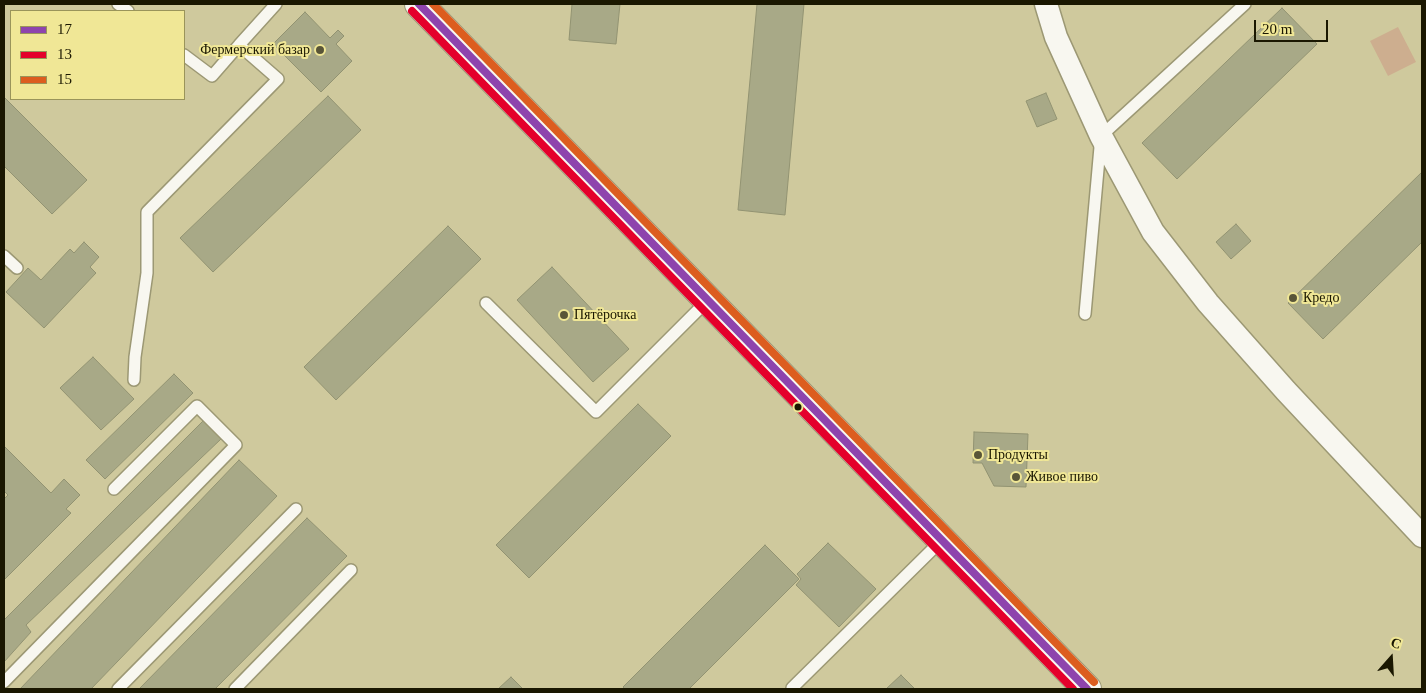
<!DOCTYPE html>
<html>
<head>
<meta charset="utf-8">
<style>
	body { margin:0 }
	#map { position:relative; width:1426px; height:693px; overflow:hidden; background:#cfc99d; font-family:"Times New Roman",serif }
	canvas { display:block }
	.frame { position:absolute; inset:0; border:5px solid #1a1701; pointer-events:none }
	.legend { position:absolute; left:10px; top:10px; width:175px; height:90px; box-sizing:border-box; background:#f0e796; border:1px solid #9a945a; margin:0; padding:6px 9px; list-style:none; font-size:15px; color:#1a1701 }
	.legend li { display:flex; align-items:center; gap:10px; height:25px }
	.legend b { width:25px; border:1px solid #9a945a }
	.north { position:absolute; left:1366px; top:633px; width:50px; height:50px; -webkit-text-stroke:4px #f0e796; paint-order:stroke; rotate:19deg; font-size:14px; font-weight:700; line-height:20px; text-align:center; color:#1a1701 }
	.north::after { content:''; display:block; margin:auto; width:18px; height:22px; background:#1a1701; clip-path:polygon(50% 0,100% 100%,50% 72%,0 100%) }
	.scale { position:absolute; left:1254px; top:20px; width:74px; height:22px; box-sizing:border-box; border:2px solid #1a1701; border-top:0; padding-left:6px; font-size:15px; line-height:18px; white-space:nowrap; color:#1a1701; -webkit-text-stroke:4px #f0e796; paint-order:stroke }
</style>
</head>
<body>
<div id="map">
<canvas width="1426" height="693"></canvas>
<div class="frame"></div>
<ul class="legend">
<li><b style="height:6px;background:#8e44ad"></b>17</li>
<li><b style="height:6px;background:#e4002b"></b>13</li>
<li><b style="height:6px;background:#dc5d1f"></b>15</li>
</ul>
<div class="north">С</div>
<div class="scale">20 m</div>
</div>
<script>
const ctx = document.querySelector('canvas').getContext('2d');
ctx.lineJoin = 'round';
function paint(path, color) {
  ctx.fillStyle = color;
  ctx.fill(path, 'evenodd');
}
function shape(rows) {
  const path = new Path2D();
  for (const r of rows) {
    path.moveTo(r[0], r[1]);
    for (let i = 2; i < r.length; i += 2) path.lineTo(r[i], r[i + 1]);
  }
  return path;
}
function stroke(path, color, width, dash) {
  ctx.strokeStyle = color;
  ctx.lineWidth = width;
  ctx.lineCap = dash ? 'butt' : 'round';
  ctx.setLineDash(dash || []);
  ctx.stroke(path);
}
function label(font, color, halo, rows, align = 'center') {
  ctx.font = font + ' "Times New Roman",serif';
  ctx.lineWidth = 4;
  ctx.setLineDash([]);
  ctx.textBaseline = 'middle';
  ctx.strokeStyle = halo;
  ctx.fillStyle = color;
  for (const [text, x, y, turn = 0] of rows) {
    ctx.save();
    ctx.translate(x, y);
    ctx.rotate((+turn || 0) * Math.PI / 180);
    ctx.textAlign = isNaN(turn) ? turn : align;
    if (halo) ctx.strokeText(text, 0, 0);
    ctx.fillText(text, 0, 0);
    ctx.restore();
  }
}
paint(shape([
	[1398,27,1416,62,1388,76,1370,41]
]), '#cdae8f');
const building = shape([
	[572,4,620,4,616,44,569,40,572,4],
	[757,4,804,4,785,215,738,210,757,4],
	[1282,8,1317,44,1177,179,1142,143,1282,8],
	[305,12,330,38,338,30,344,36,336,44,352,61,321,92,273,44,305,12],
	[1046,93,1057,119,1037,127,1026,101,1046,93],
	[328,96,361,130,213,272,180,238,328,96],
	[4,97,87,180,52,214,4,166,4,97],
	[1422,172,1422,242,1323,339,1288,303,1422,172],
	[1236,224,1251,241,1231,259,1216,242,1236,224],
	[448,226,481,259,336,400,304,367,448,226],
	[84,242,99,257,90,267,96,273,44,328,6,292,28,268,41,280,70,249,74,253,84,242],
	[552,267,629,349,593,382,517,300,552,267],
	[93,357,134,399,101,430,60,388,93,357],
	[174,374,193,393,105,479,86,460,174,374],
	[638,404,671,436,529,578,496,545,638,404],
	[203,421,221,439,26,625,31,632,4,662,4,620,203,421],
	[974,432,1028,434,1026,487,994,486,982,463,973,463,974,432],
	[4,446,51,493,64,479,80,495,66,509,71,513,4,580,4,499,8,495,4,491,4,446],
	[239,460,277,496,91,689,20,689,239,460],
	[307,518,347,556,215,689,139,689,307,518],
	[828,543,876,589,839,627,796,585,801,579,797,574,828,543],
	[765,545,799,579,689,689,625,689,623,687,765,545],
	[901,675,915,689,886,689,901,675],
	[511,677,523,689,498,689,511,677]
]);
paint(building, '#a8a987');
stroke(building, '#929372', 1);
const lane = shape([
	[118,4,128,11],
	[184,55,212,76,239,45],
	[4,256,17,268],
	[486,303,596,412,707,301],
	[1085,314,1101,136,1245,4],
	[134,380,135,357,147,273,147,212,278,79,239,45,276,4],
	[4,682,236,445,197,406,114,489],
	[118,689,296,509],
	[235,689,351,570],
	[793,689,792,688,942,540]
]);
const street = shape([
	[1046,4,1056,37,1101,136,1153,232,1208,303,1286,391,1422,536]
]);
const secondary = shape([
	[419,4,1087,689]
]);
stroke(lane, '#9c9874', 14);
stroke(street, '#9c9874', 25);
stroke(secondary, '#9c9874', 30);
stroke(lane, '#f8f7f0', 11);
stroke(street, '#f8f7f0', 22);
stroke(secondary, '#f8f7f0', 28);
stroke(shape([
	[419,4,1087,689]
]), '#8e44ad', 8);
stroke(shape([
	[412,11,1073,689]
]), '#e4002b', 8);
stroke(shape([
	[433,4,1094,682]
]), '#dc5d1f', 8);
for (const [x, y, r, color] of [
	[320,50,5,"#595538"],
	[1293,298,5,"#595538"],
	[564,315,5,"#595538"],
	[798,407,4.5,"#1a1701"],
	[978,455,5,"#595538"],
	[1016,477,5,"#595538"]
]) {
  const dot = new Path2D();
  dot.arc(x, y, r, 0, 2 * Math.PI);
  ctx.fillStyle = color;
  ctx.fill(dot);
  stroke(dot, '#f0e796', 2);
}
label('14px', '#1a1701', '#f0e796', [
	["Фермерский базар",310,50,"right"],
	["Кредо",1303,298],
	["Пятёрочка",574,315],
	["Продукты",988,455],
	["Живое пиво",1026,477]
], 'left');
</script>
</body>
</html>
